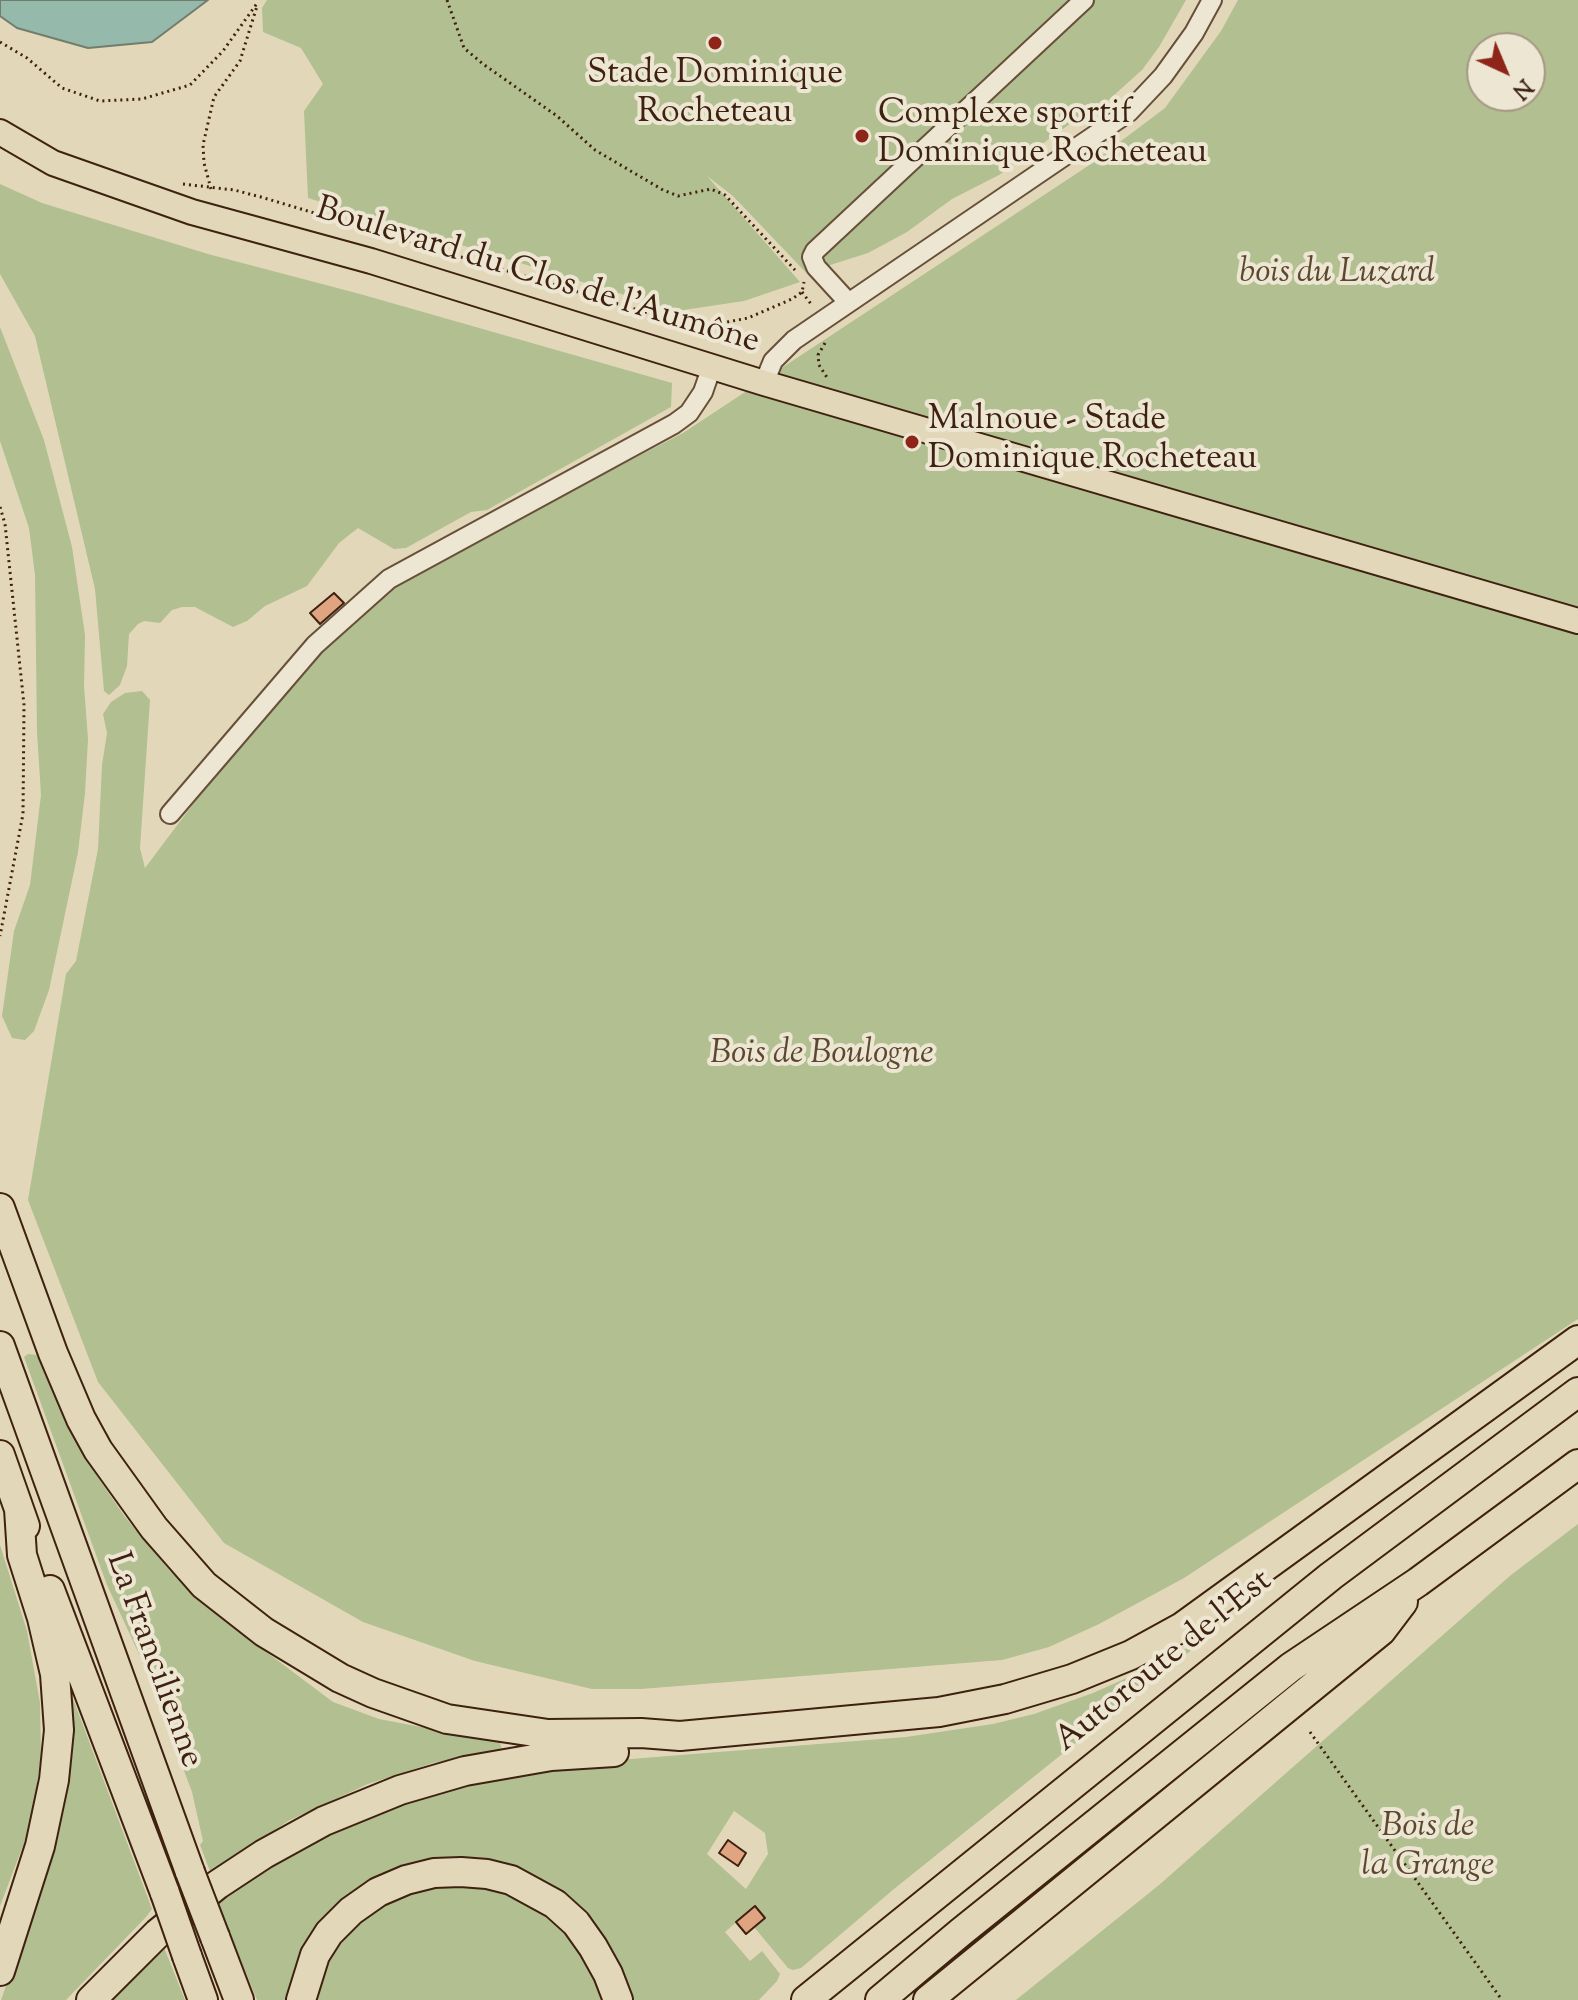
<!DOCTYPE html>
<html>
<head>
<meta charset="utf-8">
<style>
	body { margin:0 }
	#map { position:relative; width:1578px; height:2000px; overflow:hidden; background:#e2d8b9; font-family:"Sorts Mill Goudy",serif }
	canvas { display:block }
	.north { position:absolute; left:1466px; top:32px; width:80px; height:80px; box-sizing:border-box; background:#ece6d2; border:2px solid #a79784; border-radius:50%; rotate:136deg; font-size:22px; font-weight:700; line-height:32px; text-align:center; color:#3f2110 }
	.north::after { content:''; display:block; margin:auto; width:28px; height:36px; background:#8f2418; clip-path:polygon(50% 0,100% 100%,50% 72%,0 100%) }
</style>
</head>
<body>
<div id="map">
<canvas width="1578" height="2000"></canvas>
<div class="north">N</div>
</div>
<script>
const ctx = document.querySelector('canvas').getContext('2d');
ctx.lineJoin = 'round';
function paint(path, color) {
  ctx.fillStyle = color;
  ctx.fill(path, 'evenodd');
}
function shape(rows) {
  const path = new Path2D();
  for (const r of rows) {
    path.moveTo(r[0], r[1]);
    for (let i = 2; i < r.length; i += 2) path.lineTo(r[i], r[i + 1]);
  }
  return path;
}
function stroke(path, color, width, dash) {
  ctx.strokeStyle = color;
  ctx.lineWidth = width;
  ctx.lineCap = dash ? 'butt' : 'round';
  ctx.setLineDash(dash || []);
  ctx.stroke(path);
}
function label(font, color, halo, rows, align = 'center') {
  ctx.font = font + ' "Sorts Mill Goudy",serif';
  ctx.lineWidth = 8;
  ctx.setLineDash([]);
  ctx.textBaseline = 'middle';
  ctx.strokeStyle = halo;
  ctx.fillStyle = color;
  for (const [text, x, y, turn = 0] of rows) {
    ctx.save();
    ctx.translate(x, y);
    ctx.rotate((+turn || 0) * Math.PI / 180);
    ctx.textAlign = isNaN(turn) ? turn : align;
    if (halo) ctx.strokeText(text, 0, 0);
    ctx.fillText(text, 0, 0);
    ctx.restore();
  }
}
paint(shape([
	[267,0,1186,0,1159,47,1142,70,1103,105,1074,121,999,175,952,199,907,232,868,253,827,266,813,280,733,196,707,176,800,282,744,301,677,311,308,198,304,111,323,84,301,48,263,32,262,8],
	[1238,0,1578,0,1578,1319,1184,1578,1099,1624,1049,1647,1002,1660,641,1689,592,1689,475,1661,363,1622,224,1543,98,1382,28,1200,66,974,76,961,98,849,102,765,107,733,103,714,111,702,125,693,142,691,150,700,140,848,145,868,263,711,373,594,683,433,1088,166,1165,108,1221,31],
	[1482,48,1530,48,1530,96,1482,96],
	[0,184,42,203,208,254,360,294,672,383,671,407,487,510,471,512,406,548,394,549,358,528,339,543,307,586,265,606,247,621,233,627,195,607,182,607,172,610,160,623,144,621,138,624,129,634,127,666,120,685,109,695,104,691,95,589,35,336,0,274],
	[0,327,44,440,72,547,85,635,84,686,88,739,85,793,78,852,49,990,34,1031,25,1040,12,1038,2,1016,14,931,30,885,41,795,37,732,35,575,29,528,0,441],
	[28,1354,38,1355,84,1457,125,1517,169,1570,217,1615,333,1702,379,1719,500,1742,502,1750,433,1763,368,1784,288,1821,211,1874,200,1845,203,1841,192,1792,146,1669,107,1585,24,1357],
	[1578,1524,1578,2000,1016,2000,1159,1885,1511,1575],
	[0,1545,27,1631,40,1703,41,1754,32,1822,0,1906],
	[1209,1636,894,1889,801,1968,793,1970,788,1968,754,1927,765,1918,755,1906,725,1932,750,1961,762,1951,780,1974,777,1981,759,2000,628,2000,607,1946,454,1860,300,1957,289,2000,257,2000,218,1904,222,1901,220,1896,330,1830,439,1790,556,1765,906,1737,993,1724,1034,1714,1093,1693,1156,1665],
	[734,1811,765,1833,768,1854,746,1889,707,1854],
	[72,1696,152,1909,146,1917,66,2000,1,2000,15,1960],
	[435,1885,480,1886,513,1893,545,1912,575,1939,606,2000,314,2000,327,1964,355,1924,390,1899],
	[163,1945,185,2000,103,2000]
]), '#b1bf91');
const water = shape([
	[0,0,208,0,152,42,88,48,17,28,0,16,0,0]
]);
paint(water, '#95baab');
stroke(water, '#737d6d', 2);
const building = shape([
	[334,593,344,603,320,624,310,613,334,593],
	[728,1840,746,1853,738,1866,719,1853,728,1840],
	[755,1906,765,1918,746,1934,736,1922,755,1906]
]);
paint(building, '#e1a481');
stroke(building, '#3f2110', 2);
const minor = shape([
	[848,302,816,267,812,257,815,251,1084,0],
	[764,383,773,361,794,340,1129,112,1163,76,1194,33,1212,0],
	[170,814,315,645,389,579,674,424,689,413,703,392,712,366]
]);
const major = shape([
	[0,132,53,163,192,212,371,261,764,383,1578,621]
]);
const highway = shape([
	[0,1208,53,1353,81,1419,98,1450,154,1528,204,1585,264,1632,340,1678,373,1693,447,1719,548,1734,641,1733,680,1736,939,1712,1005,1699,1072,1679,1131,1655,1182,1627,1578,1340],
	[0,1346,190,1872],
	[0,1455,25,1526],
	[50,1590,165,1893],
	[215,1937,239,2000],
	[187,1956,203,2000],
	[0,1971,40,1846,54,1780,59,1730,55,1674,42,1618,22,1555,19,1509],
	[91,2000,158,1933,217,1885,264,1854,324,1821,400,1790,465,1771,551,1756,614,1752],
	[301,2000,315,1955,329,1933,351,1911,378,1892,406,1880,434,1873,461,1872,487,1874,511,1880,555,1904,576,1923,593,1947,608,1974,618,2000],
	[806,2000,1331,1576,1578,1392],
	[880,2000,961,1932,1291,1667,1418,1582,1578,1464],
	[928,2000,1381,1631,1403,1602]
]);
stroke(minor, '#684f3a', 22);
stroke(major, '#3f2110', 28);
stroke(highway, '#3f2110', 32);
stroke(shape([
	[447,0,464,48,483,64,557,116,595,150,663,190,678,196,711,189,725,195,795,270],
	[0,42,27,58,62,88,100,101,142,99,190,85,223,51,258,2],
	[183,184,234,190,261,197,678,322,717,324,748,318,792,299,802,292,804,282],
	[211,189,204,163,203,145,214,97,240,61,257,6],
	[802,292,811,304],
	[825,343,818,355,819,365,828,379],
	[0,507,5,524,24,705,23,814,0,936],
	[1310,1732,1502,2000]
]), '#3f2110', 3, [2, 4]);
stroke(minor, '#ece6d2', 18);
stroke(major, '#e2d8b9', 24);
stroke(highway, '#e2d8b9', 28);
const highwayBridge = shape([
	[190,1872,215,1937],
	[165,1893,187,1956]
]);
stroke(highwayBridge, '#3f2110', 32, []);
stroke(highwayBridge, '#e2d8b9', 28);
for (const [x, y, r, color] of [
	[715,43,8,"#8f2418"],
	[862,136,8,"#8f2418"],
	[912,442,8,"#8f2418"]
]) {
  const dot = new Path2D();
  dot.arc(x, y, r, 0, 2 * Math.PI);
  ctx.fillStyle = color;
  ctx.fill(dot);
  stroke(dot, '#ece6d2', 3);
}
label('34px', '#3f2110', '#ece6d2', [
	["Stade Dominique",715,76,"center"],
	["Rocheteau",715,115,"center"],
	["Complexe sportif",878,116],
	["Dominique Rocheteau",878,155],
	["Malnoue - Stade",928,422],
	["Dominique Rocheteau",928,461]
], 'left');
label('italic 34px', '#5c4830', '#ece6d2', [
	["bois du Luzard",1337,275],
	["Bois de Boulogne",822,1056],
	["Bois de",1428,1829],
	["la Grange",1428,1868]
]);
label('34px', '#3f2110', '#ece6d2', [
	["Boulevard du Clos de l'Aumône",537,278,17],
	["La Francilienne",152,1661,70],
	["Autoroute de l’Est",1165,1663,-39]
]);
</script>
</body>
</html>
